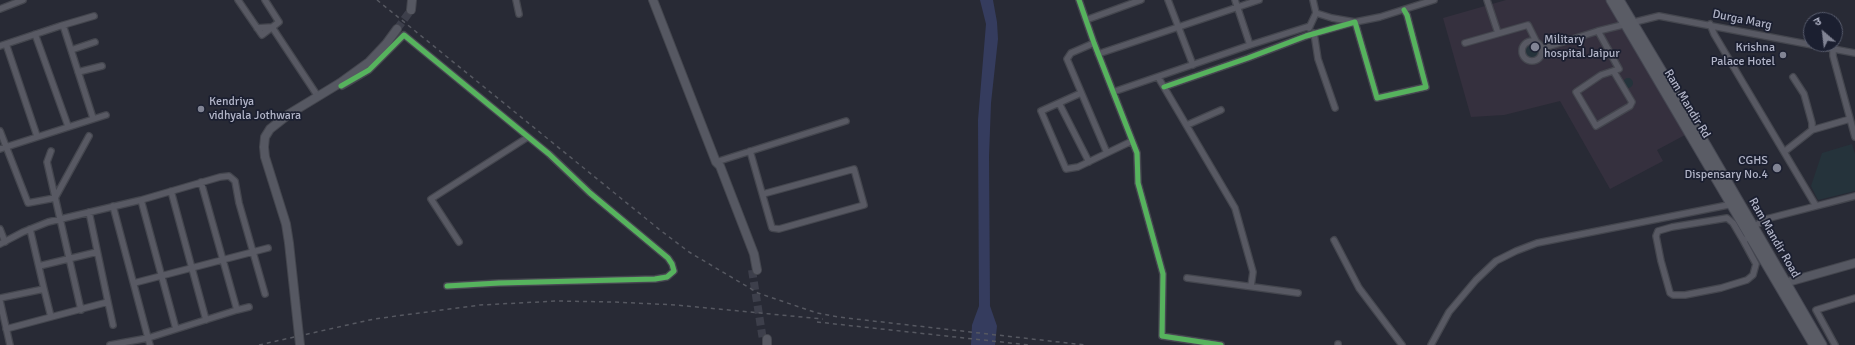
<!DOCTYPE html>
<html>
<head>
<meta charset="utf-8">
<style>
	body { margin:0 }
	#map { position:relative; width:1855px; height:345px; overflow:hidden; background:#282a35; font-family:Signika,"Noto Sans Devanagari",sans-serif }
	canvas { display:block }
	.north { position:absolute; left:1803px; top:12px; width:40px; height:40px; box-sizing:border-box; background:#1b1f30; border:1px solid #575b6c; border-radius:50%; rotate:332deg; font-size:11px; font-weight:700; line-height:16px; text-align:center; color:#b1b4c7 }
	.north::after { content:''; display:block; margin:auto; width:14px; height:18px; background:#818494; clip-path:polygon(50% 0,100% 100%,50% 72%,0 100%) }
</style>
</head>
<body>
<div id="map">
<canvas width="1855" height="345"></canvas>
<div class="north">उ</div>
</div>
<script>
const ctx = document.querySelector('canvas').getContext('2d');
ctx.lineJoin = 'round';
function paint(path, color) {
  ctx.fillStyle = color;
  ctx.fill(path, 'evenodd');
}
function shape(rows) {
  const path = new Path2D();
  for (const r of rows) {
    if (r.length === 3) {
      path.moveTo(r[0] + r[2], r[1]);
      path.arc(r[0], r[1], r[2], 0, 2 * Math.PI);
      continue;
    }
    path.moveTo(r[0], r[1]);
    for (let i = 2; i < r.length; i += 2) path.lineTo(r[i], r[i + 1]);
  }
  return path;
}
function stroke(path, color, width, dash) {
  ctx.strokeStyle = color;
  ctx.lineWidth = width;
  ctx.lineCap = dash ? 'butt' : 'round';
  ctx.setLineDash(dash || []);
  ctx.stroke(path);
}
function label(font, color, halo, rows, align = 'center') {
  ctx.font = font + ' Signika,sans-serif';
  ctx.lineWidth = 3.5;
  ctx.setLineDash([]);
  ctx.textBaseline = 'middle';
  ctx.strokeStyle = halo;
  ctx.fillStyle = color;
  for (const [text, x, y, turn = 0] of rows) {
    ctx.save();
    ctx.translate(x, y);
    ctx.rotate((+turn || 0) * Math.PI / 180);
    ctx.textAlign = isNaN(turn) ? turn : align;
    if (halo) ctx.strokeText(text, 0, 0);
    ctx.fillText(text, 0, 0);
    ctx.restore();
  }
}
paint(shape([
	[1506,0,1606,0,1685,135,1657,150,1663,161,1610,189,1560,101,1504,115,1471,117,1443,18]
]), '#35303e');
paint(shape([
	[1532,51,8],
	[1628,83,5],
	[1852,144,1855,154,1855,191,1818,200,1811,186,1822,153]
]), '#25333b');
paint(shape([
	[980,0,993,0,997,22,998,39,991,103,989,156,990,306,997,326,995,345,971,345,972,325,979,306,978,120,986,24]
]), '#353c5e');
stroke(shape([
	[397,29,411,10],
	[752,270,763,340]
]), '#3d3f4b', 8, [8, 4]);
const street = shape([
	[238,0,262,35,279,22,265,0],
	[516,0,519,14],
	[1079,0,1094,43,1137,153,1138,183,1163,274,1162,336,1221,345],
	[1168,0,1193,65],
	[1235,0,1250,45],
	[1487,0,1498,33],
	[0,9,23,0],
	[1316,13,1332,18,1355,22,1380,17,1434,0],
	[1086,20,1141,0],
	[1710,24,1714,34,1816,206],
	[63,25,93,118],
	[257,28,272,27,317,95],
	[1309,28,1316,13,1313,0],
	[1598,31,1659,16,1855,53],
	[1314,33,1318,59,1335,108],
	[35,34,68,126],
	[1532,51,10],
	[1094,43,1071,53,1067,59,1107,153,1132,141],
	[1465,43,1528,25,1537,43],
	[6,44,37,136],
	[0,46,60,26,94,16],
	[1541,49,1598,31,1619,69,1601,75,1576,92,1596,126,1630,106,1632,102,1614,72],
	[1833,49,1833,56,1855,137],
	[71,50,95,42],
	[1098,54,1259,0],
	[78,72,102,66],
	[1158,77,1235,208,1253,272,1251,286],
	[342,86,369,70,404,35,549,154,590,193,668,258,672,264,674,271,667,277,655,279,499,283,447,286],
	[1164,87,1248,58,1306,36,1355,22,1377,98,1426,87,1407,15,1404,10],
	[1113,92,1250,45,1310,26],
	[1081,93,1041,111,1066,169,1078,167,1107,153],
	[1059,103,1089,162],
	[1187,125,1221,110],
	[1812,130,1850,119],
	[0,131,28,203,55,198,89,136],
	[0,149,106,115],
	[51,151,47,162,81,310],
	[750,151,772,228,779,229,864,205,854,169,763,194],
	[1784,152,1812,130,1812,123,1804,94,1793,77],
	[716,162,846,121],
	[171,191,206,320],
	[141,200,176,329],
	[1753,227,1766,219,1855,196],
	[0,229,5,242],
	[1334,240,1359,288,1402,345],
	[1743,240,1756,264,1753,275,1747,280,1721,288,1685,295,1673,295,1670,293,1661,261,1656,236,1658,231,1672,227,1727,218,1733,223,1743,240,1751,237],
	[459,242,431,199,528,137],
	[0,244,23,232,48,222,141,200,220,177,229,176,235,181,239,203,265,294],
	[39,266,97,252],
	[1187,278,1298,293],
	[134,283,268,248],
	[0,298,44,289,30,229],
	[0,301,10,345],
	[108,302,113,325],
	[237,310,249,307],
	[51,317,108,302,89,212],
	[6,329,51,317,44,289],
	[1338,344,1338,345],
	[110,345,148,338,113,206],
	[150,345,148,338,237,310,201,182],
	[1431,345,1449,312,1476,280,1496,261,1516,251,1537,243,1733,204],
	[1835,345,1816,310,1855,298]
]);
const secondary = shape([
	[653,0,716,162,720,166,754,254,757,270],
	[411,10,412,0],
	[1781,284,1855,263],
	[767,339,767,345],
	[300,345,289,243,286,224,265,157,264,147,265,137,270,129,289,114,340,83,369,62,386,44,397,29]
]);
const primary = shape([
	[1611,0,1814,345],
	[1619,0,1706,145,1822,345]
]);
stroke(street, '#44464e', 8);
stroke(secondary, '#44464e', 10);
stroke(primary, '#454752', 11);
stroke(street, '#585963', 5.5);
stroke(secondary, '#565862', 8);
stroke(primary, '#5a5c65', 9);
stroke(shape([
	[377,0,660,230,689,252,758,293,817,313,838,317,1085,345],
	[817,322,1029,345],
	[259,345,374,319,480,305,557,301,614,302,676,305,823,319]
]), '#565861', 1.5, [4, 4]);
stroke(shape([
	[1079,0,1094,43,1137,153,1138,183,1163,274,1162,336,1221,345],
	[341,86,369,70,404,35,549,154,590,193,668,258,672,264,674,271,667,277,655,279,499,283,447,286],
	[1164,87,1248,58,1306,36,1355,22,1377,98,1426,87,1407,15,1404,10]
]), '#56b35d', 5);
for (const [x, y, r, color] of [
	[1535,47,5,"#818494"],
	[1783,55,4,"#818494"],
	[201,109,4,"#818494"],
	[1777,168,5,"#818494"]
]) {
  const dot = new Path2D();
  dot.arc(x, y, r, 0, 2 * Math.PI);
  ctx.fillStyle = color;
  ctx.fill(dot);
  stroke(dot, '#1b1f30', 1.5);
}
label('12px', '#b1b4c7', '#1b1f30', [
	["Durga Marg",1742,20,11],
	["Ram Mandir Rd",1687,104,59],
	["Ram Mandir Road",1774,238,60]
]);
label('12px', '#b1b4c7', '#1b1f30', [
	["Military",1544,40],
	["hospital Jaipur",1544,54],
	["Krishna",1775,48,"right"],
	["Palace Hotel",1775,62,"right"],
	["Kendriya",209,102],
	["vidhyala Jothwara",209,116],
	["CGHS",1768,161,"right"],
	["Dispensary No.4",1768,175,"right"]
], 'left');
</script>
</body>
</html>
